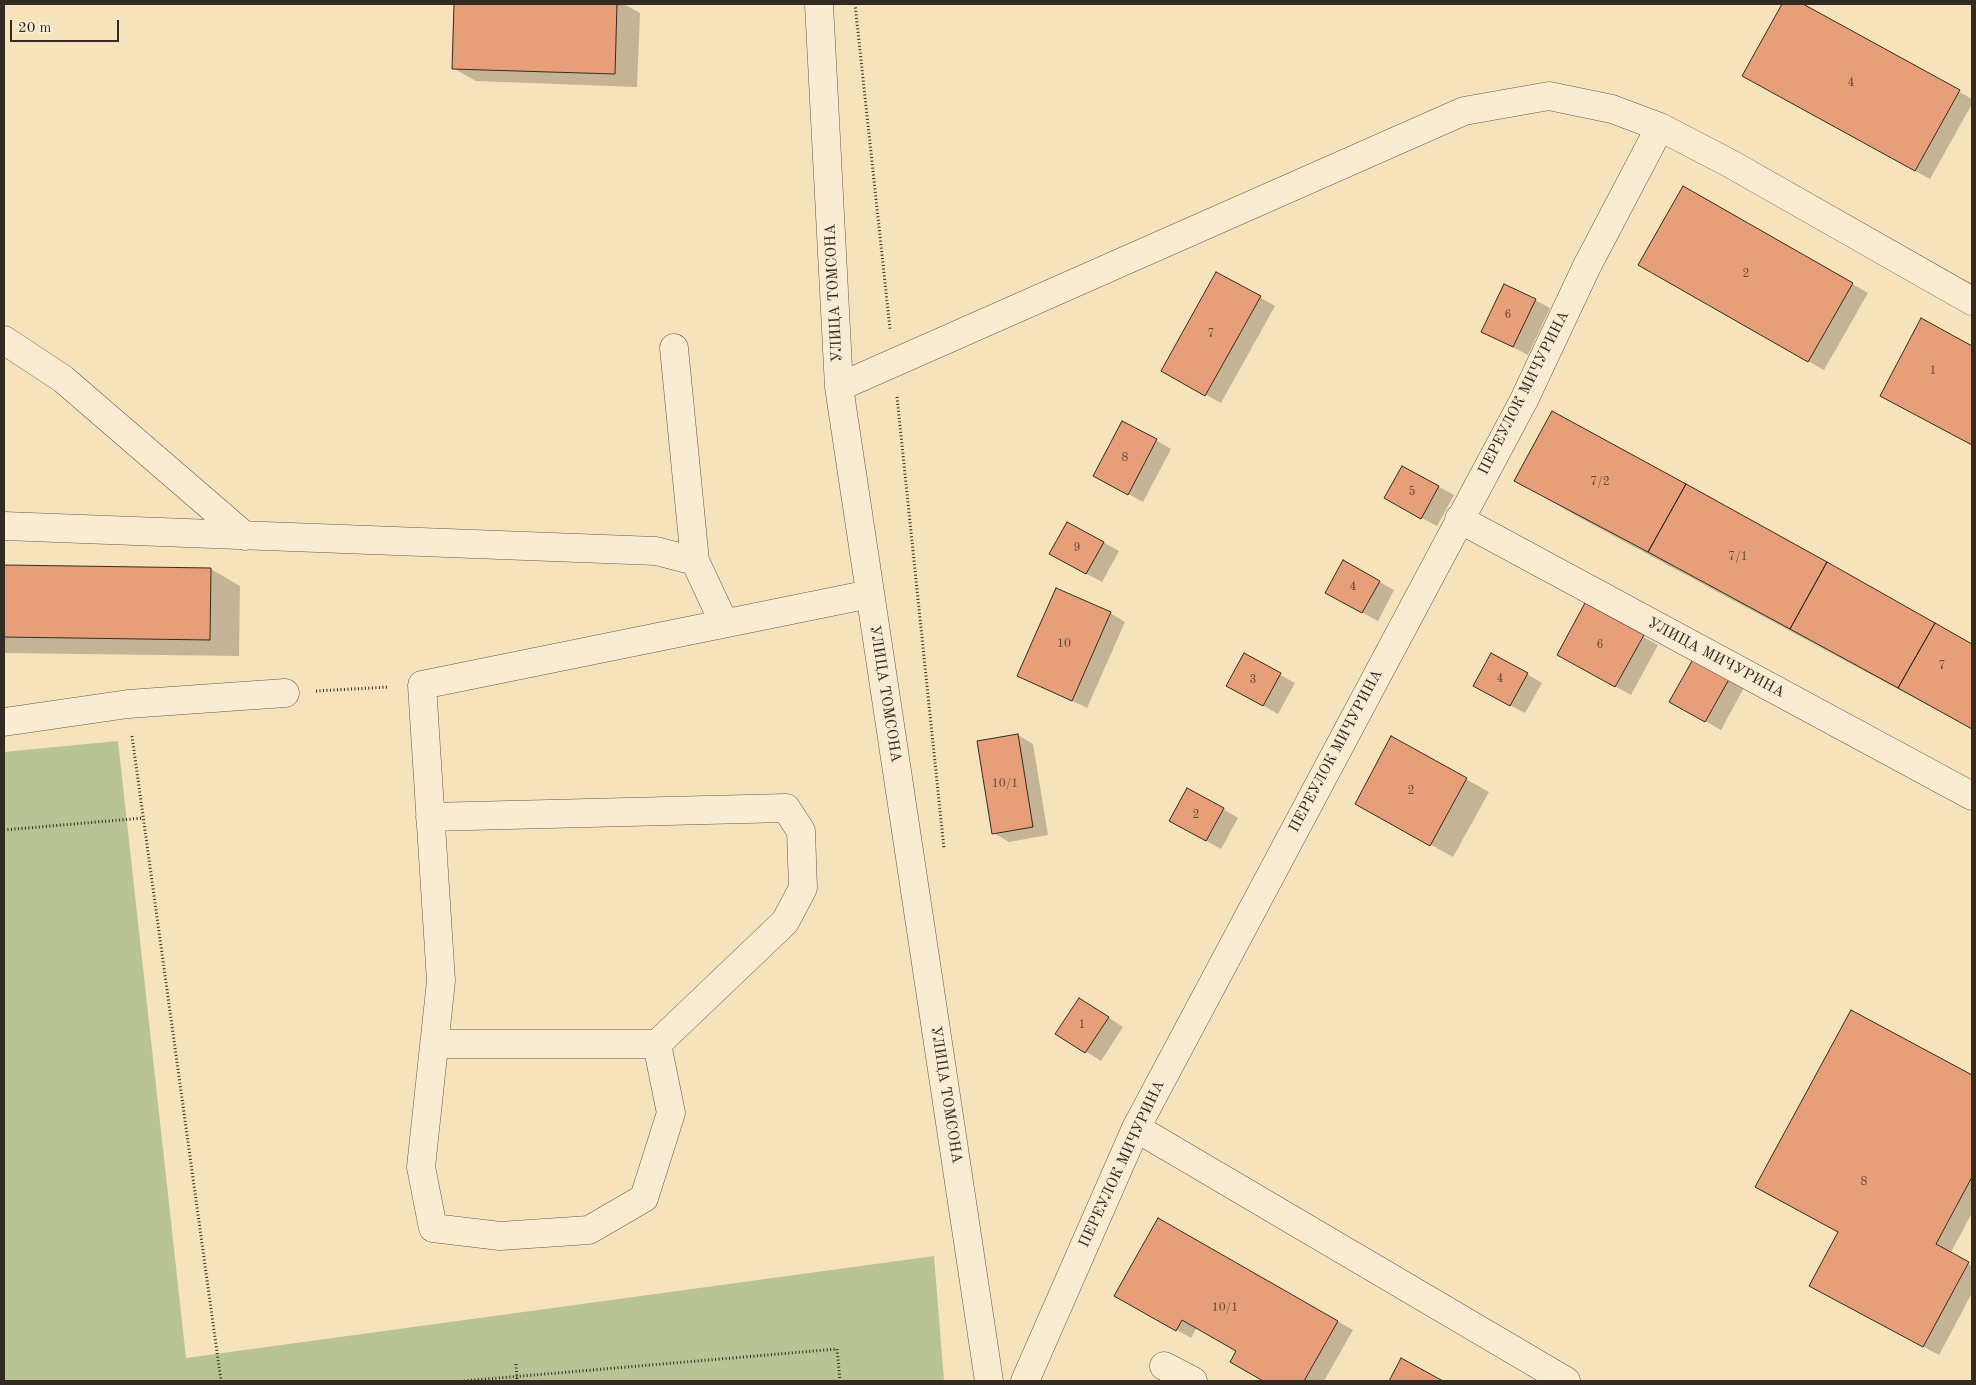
<!DOCTYPE html>
<html>
<head>
<meta charset="utf-8">
<style>
	body { margin:0 }
	#map { position:relative; width:1976px; height:1385px; overflow:hidden; background:#f6e2bb; font-family:"Old Standard TT",serif }
	canvas { display:block }
	.frame { position:absolute; inset:0; border:5px solid #332b21; pointer-events:none }
	.scale { position:absolute; left:10px; top:20px; width:109px; height:22px; box-sizing:border-box; border:2px solid #332b21; border-top:0; padding-left:6px; font-size:15px; line-height:18px; white-space:nowrap; color:#332b21; -webkit-text-stroke:4px #f9ecd3; paint-order:stroke }
</style>
</head>
<body>
<div id="map">
<canvas width="1976" height="1385"></canvas>
<div class="frame"></div>
<div class="scale">20 m</div>
</div>
<script>
const ctx = document.querySelector('canvas').getContext('2d');
ctx.lineJoin = 'round';
function paint(path, color) {
  ctx.fillStyle = color;
  ctx.fill(path, 'evenodd');
}
function shape(rows) {
  const path = new Path2D();
  for (const r of rows) {
    path.moveTo(r[0], r[1]);
    for (let i = 2; i < r.length; i += 2) path.lineTo(r[i], r[i + 1]);
  }
  return path;
}
function stroke(path, color, width, dash) {
  ctx.strokeStyle = color;
  ctx.lineWidth = width;
  ctx.lineCap = dash ? 'butt' : 'round';
  ctx.setLineDash(dash || []);
  ctx.stroke(path);
}
function label(font, color, halo, rows, align = 'center') {
  ctx.font = font + ' "Old Standard TT",serif';
  ctx.lineWidth = 4;
  ctx.setLineDash([]);
  ctx.textBaseline = 'middle';
  ctx.strokeStyle = halo;
  ctx.fillStyle = color;
  for (const [text, x, y, turn = 0] of rows) {
    ctx.save();
    ctx.translate(x, y);
    ctx.rotate((+turn || 0) * Math.PI / 180);
    ctx.textAlign = isNaN(turn) ? turn : align;
    if (halo) ctx.strokeText(text, 0, 0);
    ctx.fillText(text, 0, 0);
    ctx.restore();
  }
}
paint(shape([
	[118,741,186,1358,934,1256,944,1381,4,1381,4,752]
]), '#b8c493');
paint(shape([
	[455,4,624,4,640,13,637,87,476,81,453,68],
	[1784,4,1800,4,1972,99,1972,104,1930,179,1744,75],
	[1684,188,1868,293,1824,370,1640,265],
	[1217,273,1275,306,1221,403,1163,371],
	[1535,300,1550,308,1528,355,1483,332],
	[1922,320,1972,347,1972,445,1896,404],
	[1156,440,1171,449,1143,502,1110,484],
	[1403,467,1454,495,1437,526,1401,507],
	[1516,480,1826,563,1972,645,1972,729,1575,515],
	[1068,523,1119,551,1102,582,1066,563],
	[1344,562,1394,590,1378,621,1327,593],
	[4,567,211,569,240,586,239,656,4,653],
	[1586,605,1658,645,1631,695,1574,664],
	[1110,613,1125,622,1087,708,1018,675],
	[1244,655,1295,683,1278,714,1227,685],
	[1696,656,1746,684,1721,730,1686,710],
	[1527,674,1542,683,1525,713,1489,694],
	[1018,735,1033,744,1048,835,1009,842,994,833],
	[1392,738,1489,792,1453,857,1379,816],
	[1223,809,1238,818,1221,849,1185,829],
	[1094,1008,1123,1027,1101,1061,1057,1033],
	[1852,1012,1972,1077,1972,1213,1950,1254,1972,1266,1972,1293,1939,1355,1826,1294,1840,1232],
	[1158,1220,1353,1330,1324,1381,1266,1381,1232,1362,1238,1351,1197,1327,1191,1338,1115,1295],
	[1401,1360,1440,1381,1390,1381]
]), '#0003');
const building = shape([
	[454,4,617,4,615,74,452,69,454,4],
	[1782,4,1803,4,1960,90,1915,171,1742,76,1782,4],
	[1683,186,1853,283,1808,362,1638,265,1683,186],
	[1216,272,1261,296,1205,396,1161,371,1216,272],
	[1504,284,1536,299,1513,347,1481,332,1504,284],
	[1921,318,1972,346,1972,445,1880,396,1921,318],
	[1552,411,1686,484,1648,552,1514,481,1552,411],
	[1122,421,1157,439,1128,495,1093,476,1122,421],
	[1402,466,1439,486,1421,519,1384,498,1402,466],
	[1686,484,1827,562,1790,629,1648,552,1686,484],
	[1067,522,1104,542,1086,574,1049,554,1067,522],
	[1343,560,1380,581,1362,613,1325,593,1343,560],
	[1827,562,1935,623,1898,688,1790,629,1827,562],
	[4,565,211,568,210,640,4,637,4,565],
	[1056,588,1111,612,1072,701,1017,676,1056,588],
	[1585,603,1644,635,1615,687,1557,655,1585,603],
	[1935,623,1972,644,1972,729,1898,688,1935,623],
	[1244,653,1281,673,1263,706,1226,686,1244,653],
	[1491,653,1528,673,1510,706,1473,686,1491,653],
	[1696,654,1732,674,1705,722,1669,702,1696,654],
	[1018,734,1033,827,992,834,977,741,1018,734],
	[1391,736,1467,778,1430,846,1355,804,1391,736],
	[1187,788,1224,808,1206,841,1169,821,1187,788],
	[1079,998,1109,1017,1085,1053,1055,1034,1079,998],
	[1851,1010,1972,1075,1972,1177,1936,1244,1969,1262,1923,1347,1809,1286,1838,1232,1755,1187,1851,1010],
	[1158,1218,1338,1321,1304,1381,1263,1381,1230,1362,1236,1351,1182,1320,1176,1331,1114,1296,1158,1218],
	[1401,1358,1443,1381,1389,1381,1401,1358]
]);
paint(building, '#e69f79');
stroke(building, '#332b21', 1);
const minor = shape([
	[819,4,839,387,989,1381],
	[4,340,63,379,245,536],
	[674,348,695,561],
	[839,387,1464,111,1549,96,1612,109,1660,127,1731,164,1972,301],
	[1459,519,1972,796],
	[4,526,656,551,695,561,724,623],
	[4,722,128,704,285,693],
	[430,817,786,808,801,831,803,888,785,922,657,1044],
	[435,1044,657,1044,671,1113,644,1198,589,1230,500,1236,433,1228,421,1167,441,981,422,685,870,594],
	[1136,1128,1566,1381],
	[1164,1366,1193,1381],
	[1025,1381,1136,1128,1524,400,1587,266,1660,127]
]);
stroke(minor, '#645948', 29);
stroke(shape([
	[855,4,890,329],
	[897,397,944,849],
	[316,691,389,687],
	[132,736,221,1381],
	[4,830,143,818],
	[516,1364,517,1381],
	[464,1381,837,1349,840,1381]
]), '#332b21', 3, [1, 2.5]);
stroke(minor, '#f9ecd3', 28);
label('12px', '#604837', null, [
	["4",1851,83],
	["2",1746,274],
	["6",1508,315],
	["7",1211,334],
	["1",1933,371],
	["8",1125,458],
	["7/2",1600,482],
	["5",1412,492],
	["9",1077,548],
	["7/1",1738,557],
	["4",1353,587],
	["10",1064,644],
	["6",1600,645],
	["7",1942,666],
	["4",1500,679],
	["3",1253,680],
	["10/1",1005,784],
	["2",1411,791],
	["2",1196,815],
	["1",1082,1025],
	["8",1864,1182],
	["10/1",1225,1308]
]);
label('15px', '#332b21', '#f9ecd3', [
	["УЛИЦА ТОМСОНА",834,293,-93],
	["ПЕРЕУЛОК МИЧУРИНА",1524,393,-63],
	["УЛИЦА МИЧУРИНА",1716,658,28],
	["УЛИЦА ТОМСОНА",885,694,81],
	["ПЕРЕУЛОК МИЧУРИНА",1336,751,-62],
	["УЛИЦА ТОМСОНА",946,1095,81],
	["ПЕРЕУЛОК МИЧУРИНА",1122,1164,-65]
]);
</script>
</body>
</html>
